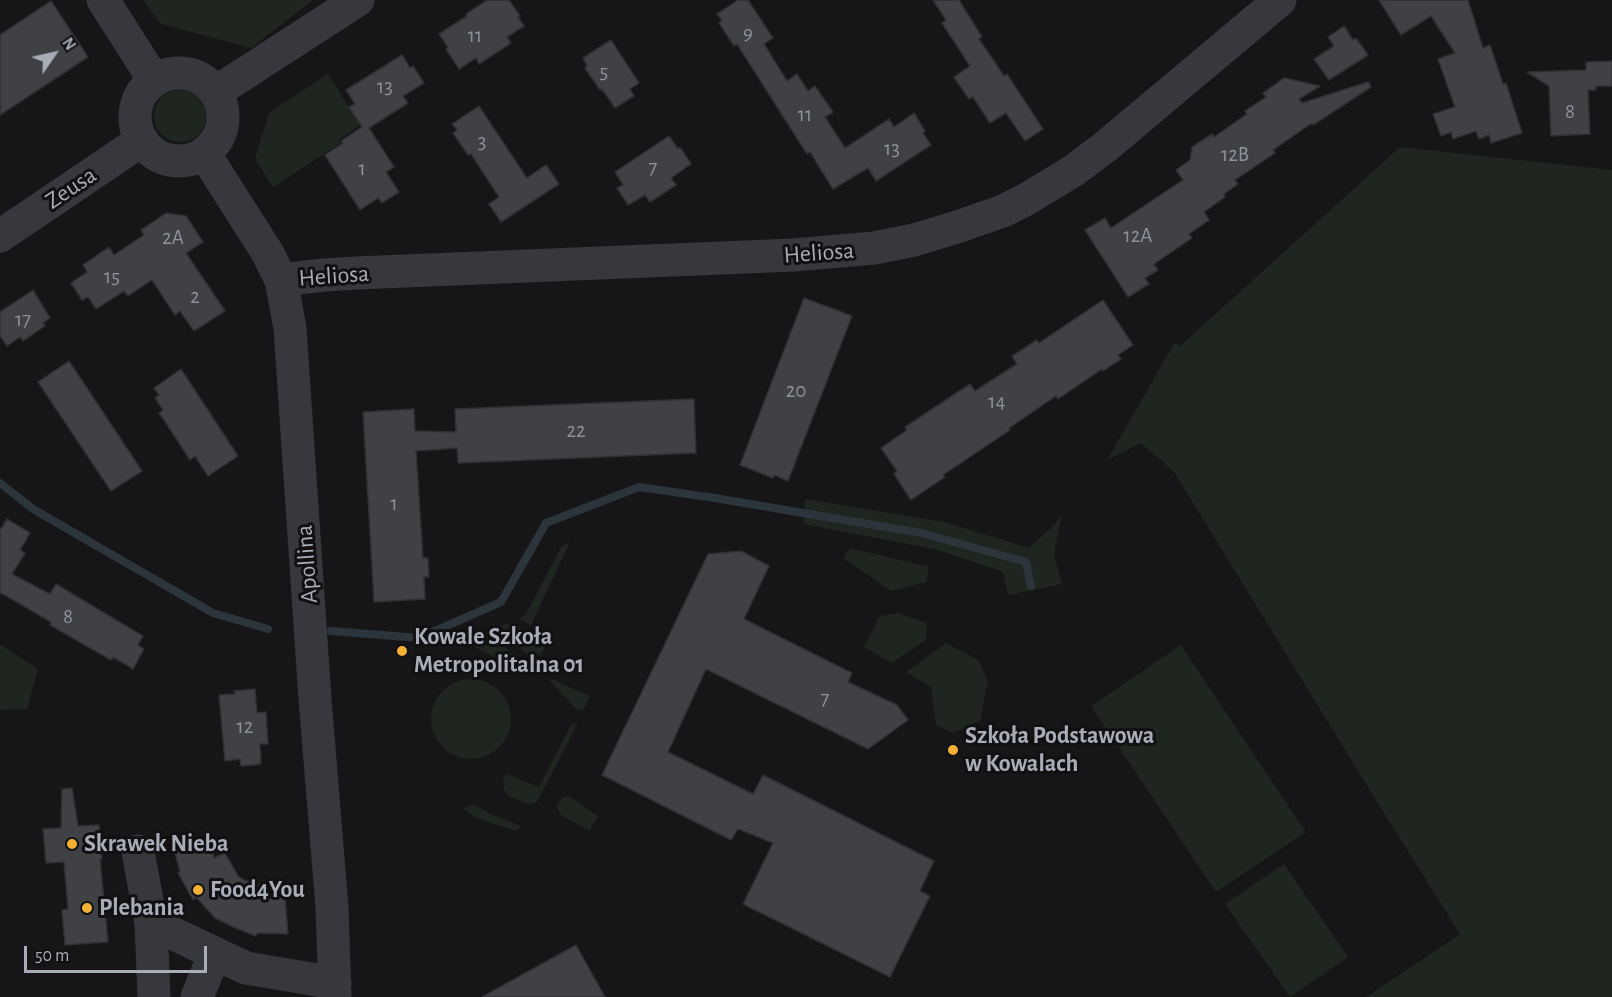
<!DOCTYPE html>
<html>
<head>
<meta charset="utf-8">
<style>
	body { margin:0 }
	#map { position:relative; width:1612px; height:997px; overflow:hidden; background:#161618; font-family:"Alegreya Sans",sans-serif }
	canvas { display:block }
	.north { position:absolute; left:24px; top:24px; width:60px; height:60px; -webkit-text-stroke:4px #111113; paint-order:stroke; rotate:56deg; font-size:16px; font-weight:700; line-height:24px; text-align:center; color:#a8adb8 }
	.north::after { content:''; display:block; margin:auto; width:21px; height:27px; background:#a8adb8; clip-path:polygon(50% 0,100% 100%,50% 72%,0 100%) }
	.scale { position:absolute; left:24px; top:946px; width:183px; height:27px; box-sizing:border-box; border:3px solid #a8adb8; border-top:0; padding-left:8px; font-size:18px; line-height:21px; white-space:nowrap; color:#a8adb8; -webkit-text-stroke:4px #111113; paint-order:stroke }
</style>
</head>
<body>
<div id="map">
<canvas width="1612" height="997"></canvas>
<div class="north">N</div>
<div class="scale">50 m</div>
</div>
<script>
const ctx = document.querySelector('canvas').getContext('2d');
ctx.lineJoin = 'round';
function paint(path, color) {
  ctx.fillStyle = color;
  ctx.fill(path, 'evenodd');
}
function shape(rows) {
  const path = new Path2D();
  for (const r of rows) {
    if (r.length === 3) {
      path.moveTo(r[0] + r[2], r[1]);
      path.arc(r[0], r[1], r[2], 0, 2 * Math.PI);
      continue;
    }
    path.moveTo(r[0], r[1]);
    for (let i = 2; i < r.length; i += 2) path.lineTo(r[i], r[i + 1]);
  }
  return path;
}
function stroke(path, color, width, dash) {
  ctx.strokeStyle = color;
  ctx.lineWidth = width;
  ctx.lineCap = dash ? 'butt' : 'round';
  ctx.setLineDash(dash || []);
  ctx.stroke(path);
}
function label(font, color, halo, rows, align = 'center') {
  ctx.font = font + ' "Alegreya Sans",sans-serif';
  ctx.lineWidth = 6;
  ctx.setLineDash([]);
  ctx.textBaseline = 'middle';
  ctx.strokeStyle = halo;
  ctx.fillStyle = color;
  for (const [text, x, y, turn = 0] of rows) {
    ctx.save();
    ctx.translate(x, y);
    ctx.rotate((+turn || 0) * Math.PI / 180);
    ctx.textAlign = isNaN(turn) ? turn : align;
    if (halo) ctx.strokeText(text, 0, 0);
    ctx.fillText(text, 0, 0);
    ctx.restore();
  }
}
paint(shape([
	[143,0,313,0,251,48,161,24],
	[328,74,360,125,339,140,341,143,273,187,255,159,269,113],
	[180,116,26],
	[1400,147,1612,170,1612,997,1366,997,1460,934,1374,797,1174,472,1141,443,1107,460,1175,342,1180,346],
	[805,499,944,522,1029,548,1055,524,1061,516,1054,554,1062,584,1008,595,1003,572,934,549,803,524],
	[570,542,531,625,519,619,526,614,561,547],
	[850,548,929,567,926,582,891,591,843,558],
	[898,613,927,623,926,640,892,663,864,647,880,616],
	[510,623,548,642,542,653,532,660,501,626],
	[485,632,494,636,522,664,511,665,462,641],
	[946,643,978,660,988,681,980,721,952,733,936,725,931,687,906,672],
	[0,644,38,669,27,709,0,710],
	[1181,645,1306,832,1216,892,1091,706],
	[471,719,40],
	[551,679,590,696,583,711,576,709,550,681],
	[572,723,577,725,537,802,529,804,508,796,504,790,503,781,506,774,539,787],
	[569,796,598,816,589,831,561,815,557,808,558,803,563,797],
	[474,804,484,811,521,826,516,831,476,818,463,808],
	[1284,864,1348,957,1290,997,1225,904]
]), '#1e261f');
stroke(shape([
	[0,483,33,509,213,613,268,629],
	[331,631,419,638,501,602,546,523,639,487,715,498,921,533,1026,562,1031,586]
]), '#2c353c', 8);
const building = shape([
	[487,0,509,0,520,16,518,17,524,26,507,37,511,43,479,64,476,58,459,69,446,49,448,47,439,34,467,16,466,14,487,0],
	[738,0,748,0,773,38,764,44,787,81,797,74,808,91,815,86,833,112,825,117,845,148,889,119,894,127,914,113,925,131,923,133,931,145,876,181,868,168,833,189,810,152,807,154,737,44,734,46,719,23,722,21,717,14,738,0],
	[933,0,959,0,982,37,979,39,1004,76,1007,74,1043,129,1025,141,1006,113,990,123,973,97,969,99,954,77,970,66,942,23,946,20,933,0],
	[1379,0,1468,0,1483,48,1490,45,1503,84,1506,83,1522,133,1491,143,1489,135,1479,139,1476,131,1453,139,1451,132,1441,136,1433,114,1455,107,1438,59,1455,53,1431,16,1401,35,1379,0],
	[51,1,88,57,0,115,0,35,51,1],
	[1344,26,1353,40,1356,38,1368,55,1329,80,1314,59,1334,46,1328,37,1344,26],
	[611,40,639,83,630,89,634,96,615,108,602,89,600,90,585,68,587,66,583,58,611,40],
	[402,55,410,68,413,66,424,83,403,96,408,103,369,128,394,167,386,172,399,192,382,203,378,198,360,210,325,155,343,143,341,141,362,127,349,107,355,104,346,90,402,55],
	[1612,61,1612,86,1596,86,1596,90,1588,90,1590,134,1551,136,1549,86,1527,72,1586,70,1586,62,1612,61],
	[1284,78,1320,86,1299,99,1302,103,1368,82,1371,87,1313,125,1312,123,1273,150,1275,153,1235,180,1238,184,1224,194,1225,197,1204,212,1209,220,1189,234,1192,238,1154,264,1158,270,1145,278,1149,284,1128,297,1085,230,1105,218,1111,228,1183,180,1176,170,1190,160,1192,147,1212,134,1214,137,1247,114,1245,111,1266,97,1263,93,1284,78],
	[479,106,527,178,546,165,559,184,501,222,489,204,499,197,471,154,468,155,453,133,457,130,452,124,479,106],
	[669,136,678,149,680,147,691,164,671,178,676,185,650,202,645,195,628,205,617,188,623,185,615,172,669,136],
	[166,213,186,216,203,242,186,253,225,311,194,331,180,311,175,315,152,280,128,296,124,291,96,309,88,297,82,300,71,283,87,272,83,265,109,247,114,255,144,235,141,230,166,213],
	[33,290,50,318,43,323,45,326,23,341,20,337,7,346,0,336,0,312,33,290],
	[804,298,852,316,788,481,774,475,773,478,740,465,804,298],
	[1103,300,1133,345,1118,355,1121,359,1103,371,1102,369,1058,399,1056,396,1009,428,1010,430,943,475,945,477,911,500,894,474,897,471,881,448,907,430,905,427,970,384,975,391,1017,364,1012,356,1037,340,1039,343,1103,300],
	[69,361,142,471,111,491,38,382,69,361],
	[181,369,238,456,208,476,195,456,190,460,166,423,159,413,163,410,155,398,159,395,154,388,181,369],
	[694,399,696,453,458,463,457,448,416,451,423,558,428,558,429,577,424,577,425,599,374,602,363,412,414,409,415,431,456,432,455,409,694,399],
	[7,519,30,533,20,550,25,553,12,574,50,594,56,584,143,636,138,645,144,649,133,669,113,657,111,660,50,625,51,622,1,593,0,594,0,530,7,519],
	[741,551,769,566,744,619,852,673,848,682,897,705,908,720,868,749,706,669,668,752,753,794,763,775,934,861,920,891,930,896,890,977,743,904,773,843,738,829,731,840,602,775,708,554,741,551],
	[255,689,257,713,266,712,268,744,260,744,261,764,241,766,240,759,225,761,219,695,235,694,234,691,255,689],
	[72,788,78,826,99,825,102,859,100,859,108,942,65,945,62,910,68,909,64,862,46,863,43,829,61,828,62,789,72,788],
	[211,837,214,858,225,853,238,876,244,880,267,886,265,897,285,897,288,934,257,933,256,936,233,927,215,918,196,897,193,900,178,873,180,872,172,841,211,837],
	[576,945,605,997,482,997,576,945]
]);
paint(building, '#404145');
stroke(building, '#303034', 1.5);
stroke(shape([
	[103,0,154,80],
	[179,117,44],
	[216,92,358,0],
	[204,153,267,252,281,280,290,328,315,699,332,907,335,997],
	[0,236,142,140],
	[281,280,324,275,356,273,794,255,874,248,914,240,957,227,1003,211,1025,200,1073,171,1105,147,1280,0],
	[138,851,151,923,246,968,335,983],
	[151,923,154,997],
	[197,997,215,953]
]), '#37383d', 33);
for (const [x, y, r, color] of [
	[402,651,6,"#f2b134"],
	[953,750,6,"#f2b134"],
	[72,844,6,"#f2b134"],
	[198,890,6,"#f2b134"],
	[87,908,6,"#f2b134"]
]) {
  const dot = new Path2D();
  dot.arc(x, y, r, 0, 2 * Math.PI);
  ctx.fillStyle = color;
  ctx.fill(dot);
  stroke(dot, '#111113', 2);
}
label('21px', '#8e929b', null, [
	["9",748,33],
	["11",475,36],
	["5",604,72],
	["13",385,87],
	["8",1570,112],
	["11",805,115],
	["3",482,142],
	["13",892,149],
	["12B",1235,155],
	["7",653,168],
	["1",362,169],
	["12A",1138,236],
	["2A",173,238],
	["15",112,277],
	["2",195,297],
	["17",23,320],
	["20",796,391],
	["14",997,402],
	["22",576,431],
	["1",394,504],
	["8",68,617],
	["7",825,699],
	["12",245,727]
]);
label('24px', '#a8adb8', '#111113', [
	["Zeusa",71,188,-34],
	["Heliosa",819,253,-4],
	["Heliosa",334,276,-4],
	["Apollina",307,564,-94]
]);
label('bold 24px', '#a8adb8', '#111113', [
	["Kowale Szkoła",414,637],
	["Metropolitalna 01",414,665],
	["Szkoła Podstawowa",965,736],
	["w Kowalach",965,764],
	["Skrawek Nieba",84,844],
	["Food4You",210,890],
	["Plebania",99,908]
], 'left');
</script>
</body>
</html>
